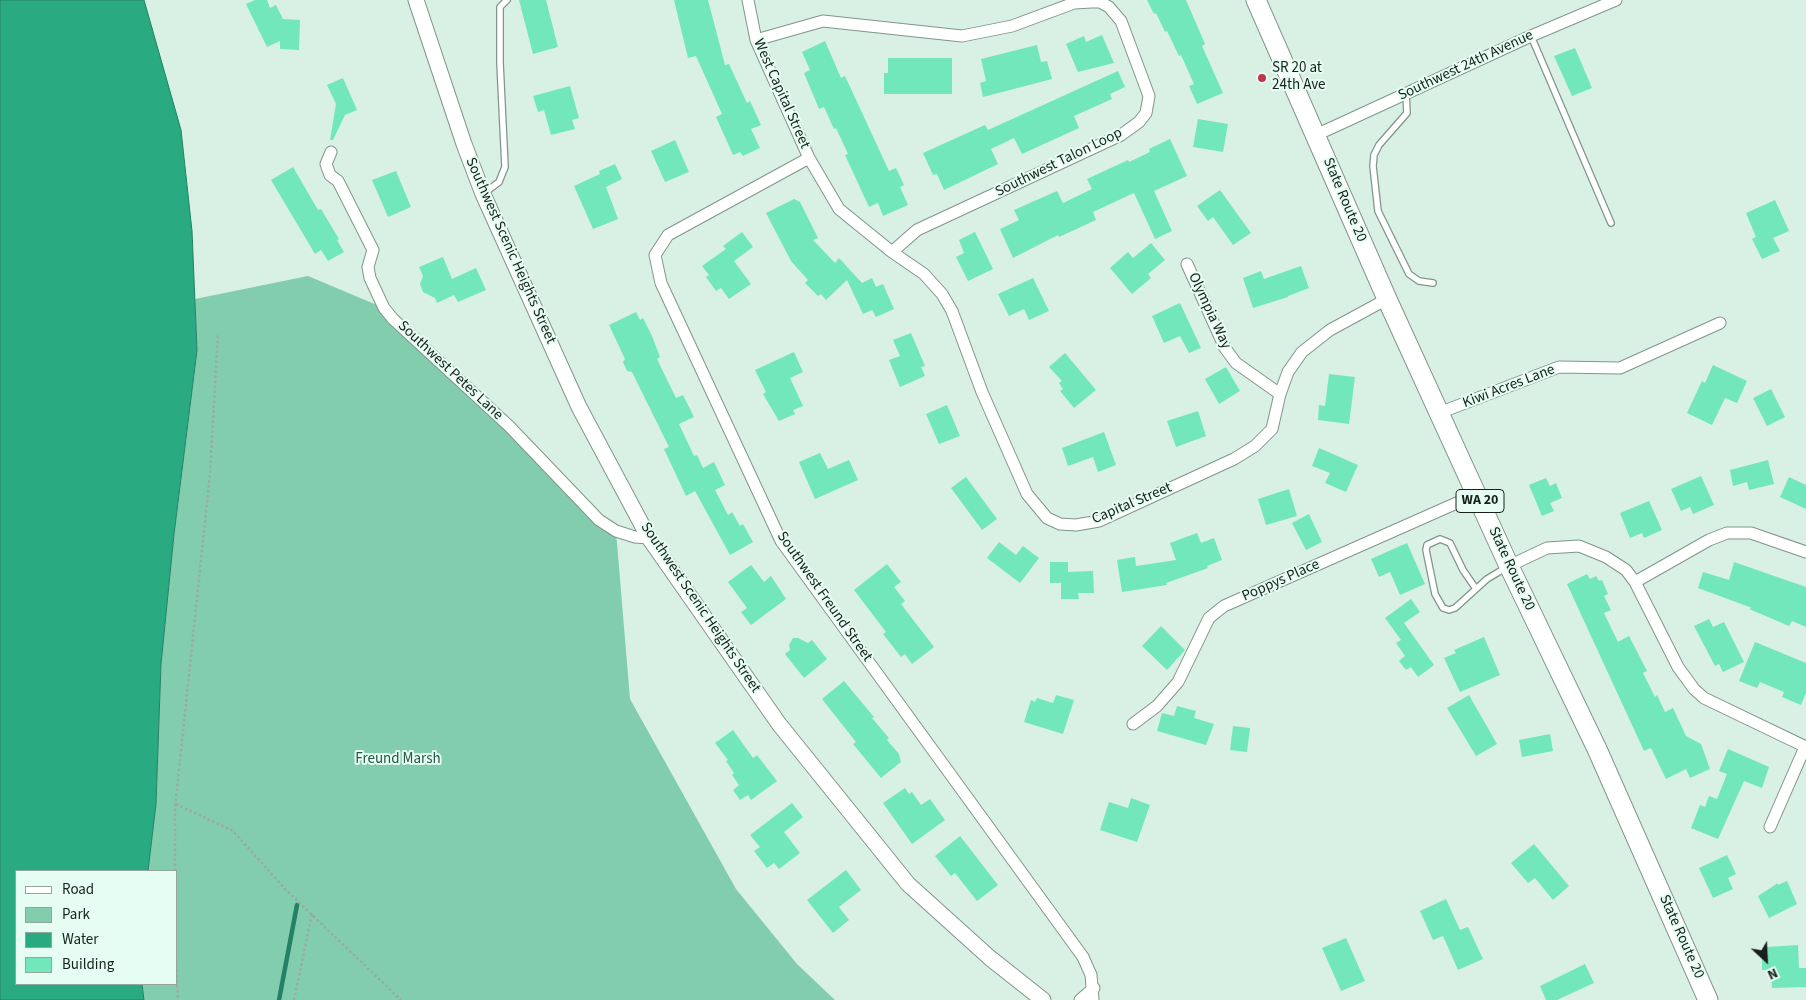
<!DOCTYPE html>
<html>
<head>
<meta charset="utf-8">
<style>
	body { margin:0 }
	#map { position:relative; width:1806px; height:1000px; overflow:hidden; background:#d9f0e5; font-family:"Source Sans 3",sans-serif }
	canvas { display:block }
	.legend { position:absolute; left:15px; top:870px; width:162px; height:115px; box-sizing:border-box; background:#e6fdf3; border:1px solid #93a59d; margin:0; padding:6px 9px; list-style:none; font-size:15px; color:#17201c }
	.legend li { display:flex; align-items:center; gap:10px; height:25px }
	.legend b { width:25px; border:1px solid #93a59d }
	.north { position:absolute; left:1741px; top:935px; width:50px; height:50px; -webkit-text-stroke:4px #e6fdf3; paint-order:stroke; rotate:155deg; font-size:14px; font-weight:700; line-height:20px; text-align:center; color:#17201c }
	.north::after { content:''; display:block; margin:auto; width:18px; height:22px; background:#17201c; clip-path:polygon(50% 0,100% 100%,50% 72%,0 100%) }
</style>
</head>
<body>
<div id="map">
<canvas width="1806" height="1000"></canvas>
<ul class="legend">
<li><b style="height:6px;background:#fff"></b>Road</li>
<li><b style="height:14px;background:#83cdaf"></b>Park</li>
<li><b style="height:14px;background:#2aaa81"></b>Water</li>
<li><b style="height:14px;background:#72e7bb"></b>Building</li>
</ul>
<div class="north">N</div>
</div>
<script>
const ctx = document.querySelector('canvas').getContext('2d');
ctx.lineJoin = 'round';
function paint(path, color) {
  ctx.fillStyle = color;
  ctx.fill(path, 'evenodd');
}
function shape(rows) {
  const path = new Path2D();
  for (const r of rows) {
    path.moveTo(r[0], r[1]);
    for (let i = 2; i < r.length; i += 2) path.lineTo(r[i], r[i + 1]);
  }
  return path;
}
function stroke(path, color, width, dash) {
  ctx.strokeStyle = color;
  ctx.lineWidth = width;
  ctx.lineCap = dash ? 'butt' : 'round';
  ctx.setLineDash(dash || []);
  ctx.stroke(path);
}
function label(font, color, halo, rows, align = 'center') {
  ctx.font = font + ' "Source Sans 3",sans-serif';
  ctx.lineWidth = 4;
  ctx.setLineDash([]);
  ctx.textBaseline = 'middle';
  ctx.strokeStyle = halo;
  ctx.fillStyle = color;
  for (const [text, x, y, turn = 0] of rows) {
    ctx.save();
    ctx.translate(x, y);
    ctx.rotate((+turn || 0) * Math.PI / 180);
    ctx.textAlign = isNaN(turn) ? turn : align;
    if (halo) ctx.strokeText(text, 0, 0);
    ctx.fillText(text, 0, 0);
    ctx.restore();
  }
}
paint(shape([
	[308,276,384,308,616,531,630,699,736,889,797,964,835,1000,144,1000,142,984,176,984,176,871,148,871,156,804,161,664,174,534,197,350,195,299]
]), '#83cdaf');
const water = shape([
	[0,0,144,0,181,130,192,231,197,350,174,534,161,664,156,804,148,871,16,871,16,984,142,984,144,1000,0,1000,0,0]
]);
paint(water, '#2aaa81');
stroke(water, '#248163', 1);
stroke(shape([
	[279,1000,297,905]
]), '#248163', 4.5);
paint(shape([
	[255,0,267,0,270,8,276,5,283,19,300,20,299,50,280,49,280,41,267,47,246,4],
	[519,0,546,0,558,47,533,54],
	[674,0,708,0,725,65,729,64,747,103,750,101,761,125,751,129,760,148,743,156,740,152,733,155,716,117,722,114,696,56,688,58],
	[1147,0,1186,0,1205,44,1202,46,1223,93,1197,104,1189,86,1194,84,1181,55,1179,56,1167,31,1165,32,1156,13,1154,14],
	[1102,35,1114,63,1078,72,1066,44,1084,36,1086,42],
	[825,41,841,78,845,76,889,171,896,168,904,185,900,187,908,205,883,216,878,203,869,207,845,155,848,154,836,128,834,129,824,107,819,109,804,73,810,70,802,52],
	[1037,45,1041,62,1047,61,1052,79,983,97,980,83,986,81,981,59],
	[1575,48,1592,88,1572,96,1554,56],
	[888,58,952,58,952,94,884,94,884,73,888,73],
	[1118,71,1125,87,1110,94,1112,99,1074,116,1079,128,1022,154,1014,138,991,149,998,164,944,190,937,174,933,175,923,153,985,125,988,130],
	[343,78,357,110,345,115,333,140,330,140,336,104,327,85],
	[570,86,579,118,572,120,575,129,551,135,544,110,538,112,533,96],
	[1198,119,1228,124,1223,152,1193,147],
	[1170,139,1187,176,1154,191,1172,231,1155,239,1134,193,1093,212,1096,220,1059,237,1058,235,1013,258,1000,229,1019,220,1014,210,1057,191,1063,203,1092,189,1087,179,1128,160,1129,162,1150,152,1149,149],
	[675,140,689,172,665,182,651,151],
	[615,164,622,179,606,187,618,219,593,229,574,186,600,174,599,171],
	[293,167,318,210,321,209,339,239,337,240,344,252,328,261,321,250,315,254,271,180],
	[396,171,411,207,388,217,372,180],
	[1220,190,1251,233,1233,245,1213,217,1208,221,1197,206],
	[794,199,800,202,818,238,813,240,835,263,839,258,862,283,872,278,876,287,883,284,894,309,876,317,872,310,863,314,847,280,826,300,821,294,818,296,805,283,808,280,791,261,766,213],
	[1775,200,1789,231,1773,238,1780,251,1762,259,1752,239,1756,237,1746,213],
	[742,232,753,247,734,261,751,284,729,299,721,288,716,291,706,277,709,275,702,266,726,249,723,246],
	[975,232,993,269,968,281,956,257,964,253,959,240],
	[1151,243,1165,260,1148,274,1151,278,1132,294,1110,268,1128,252,1133,258],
	[443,257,452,279,476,268,486,290,458,302,454,295,437,303,435,298,423,292,420,284,423,276,419,267],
	[1301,266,1309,288,1288,296,1288,297,1253,308,1243,278,1261,271,1264,279],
	[1033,278,1049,311,1029,320,1024,309,1009,316,998,294],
	[1180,303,1201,348,1189,353,1180,336,1164,343,1152,316],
	[636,312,640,320,643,318,652,336,660,357,657,359,676,398,683,395,694,417,679,424,694,456,697,455,703,468,714,462,725,485,715,490,728,515,732,512,740,526,743,524,753,542,730,555,695,491,686,496,664,449,669,447,632,372,627,371,623,362,625,359,609,325],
	[911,333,925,366,921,367,925,376,900,387,889,360,900,356,893,340],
	[794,352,803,372,790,378,803,406,793,410,795,414,779,421,763,394,766,392,755,370],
	[1065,353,1096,390,1074,408,1060,391,1063,389,1059,383,1062,381,1049,367],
	[1713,365,1747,381,1737,403,1725,398,1712,425,1687,413,1702,381,1705,383],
	[1226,367,1240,391,1219,404,1205,379],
	[1329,374,1355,377,1349,424,1318,420,1319,405,1325,406],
	[1771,389,1785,417,1767,426,1753,398],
	[947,405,960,436,939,444,926,414],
	[1198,411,1206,436,1176,447,1167,421],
	[1104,432,1116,465,1098,472,1093,457,1068,466,1062,448],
	[1319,448,1358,465,1346,492,1325,483,1330,473,1312,466],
	[820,453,828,469,849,460,858,480,815,499,799,462],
	[1768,460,1774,484,1749,490,1747,482,1733,486,1730,470],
	[1701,476,1714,505,1693,514,1690,507,1681,511,1671,489],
	[966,477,997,519,982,530,951,488],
	[1789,477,1806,485,1806,509,1780,497],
	[1546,478,1550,486,1556,483,1562,498,1550,503,1554,511,1542,516,1529,485],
	[1289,489,1297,516,1266,525,1258,499],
	[1649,501,1662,530,1644,538,1642,533,1630,538,1620,513],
	[1309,514,1322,542,1306,550,1292,523],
	[1197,533,1201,543,1214,538,1222,560,1207,566,1208,568,1166,583,1167,585,1122,592,1117,560,1135,557,1136,566,1176,560,1170,543],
	[999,542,1016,555,1023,546,1039,558,1020,583,987,558],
	[1407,543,1425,584,1400,595,1390,572,1379,577,1371,559],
	[1050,562,1068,562,1068,572,1093,571,1094,593,1078,593,1079,599,1061,599,1061,583,1050,583],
	[1734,562,1806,587,1806,627,1792,621,1789,626,1749,609,1752,608,1698,588,1703,572,1729,580],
	[887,564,901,582,894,587,905,601,901,604,934,647,912,664,905,654,901,657,883,634,886,632,854,590],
	[751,565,764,582,771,576,786,599,751,625,741,612,747,608,728,582],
	[1587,574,1590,579,1596,576,1599,581,1602,580,1608,594,1604,596,1611,610,1604,613,1618,642,1629,636,1647,671,1643,673,1655,697,1657,695,1665,712,1673,708,1686,736,1701,744,1710,769,1690,778,1686,769,1666,779,1651,748,1644,751,1567,584],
	[1411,599,1420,612,1404,623,1434,665,1418,677,1411,667,1406,670,1399,661,1405,656,1396,643,1401,640,1385,618],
	[1709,619,1713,627,1724,622,1744,662,1723,672,1719,664,1715,666,1694,626],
	[1161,626,1185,650,1167,670,1142,646],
	[1484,637,1500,675,1460,692,1444,658,1456,653,1454,650],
	[793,638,798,638,808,643,812,640,827,659,804,678,785,654,790,650,789,645],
	[1755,642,1806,663,1806,693,1801,705,1782,697,1784,692,1760,682,1757,688,1739,681],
	[844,681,874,717,872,718,889,738,887,740,899,754,901,762,881,778,853,744,856,742,822,699],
	[1056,695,1074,700,1063,734,1024,722,1031,700,1035,702,1037,698,1053,703],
	[1469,695,1497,744,1476,756,1447,708],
	[1177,706,1196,711,1194,718,1214,724,1206,745,1157,731,1162,713,1174,716],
	[1233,726,1250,728,1247,752,1230,750],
	[733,730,753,758,757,755,777,781,751,800,748,795,740,800,733,790,739,785,732,775,734,773,726,761,728,760,715,743],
	[1550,734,1553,751,1522,757,1519,740],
	[1728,749,1769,767,1762,788,1744,781,1718,839,1691,828,1700,805,1705,807,1709,796,1717,799,1727,774,1719,771],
	[905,788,909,794,912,792,921,805,930,799,945,820,912,844,883,803],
	[1131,798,1150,805,1137,842,1100,830,1109,802,1128,808],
	[792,803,803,817,784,832,800,853,779,869,774,863,767,868,754,851,760,847,750,835],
	[960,836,998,885,977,901,955,873,951,876,935,856],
	[1534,844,1569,886,1553,900,1535,878,1528,883,1511,863],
	[1727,855,1736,874,1728,878,1733,889,1713,898,1699,868],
	[846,870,861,890,839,907,849,920,833,933,807,900],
	[1787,881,1797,904,1769,918,1758,896,1778,883,1778,885],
	[1446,899,1460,930,1468,927,1483,959,1458,970,1443,936,1433,940,1420,911],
	[1346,938,1365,981,1341,991,1322,948],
	[1798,945,1799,968,1806,968,1806,987,1772,988,1771,970,1762,970,1762,955,1768,955,1767,947],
	[1585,964,1594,983,1557,1000,1546,1000,1540,986]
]), '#72e7bb');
const service = shape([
	[1531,36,1611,223],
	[1406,94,1407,113,1379,145,1374,155,1373,166,1378,211,1409,274,1419,281,1433,283],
	[483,194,499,182,505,167,500,63,500,7,507,0],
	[1476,589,1463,570,1450,543,1440,539,1427,545,1426,550,1435,594,1443,608,1449,610,1455,608,1465,599,1487,579,1507,567]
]);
const minor = shape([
	[748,0,756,40,809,158,839,209,892,252,924,274,942,294,952,311,982,392,1027,494,1047,518,1060,524,1076,525,1099,521,1234,459,1255,446,1272,429,1280,394,1288,372,1302,352,1330,330,1387,299],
	[756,40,823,21,962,36,1012,26,1074,3,1092,2,1100,2,1109,7,1121,21,1149,96,1146,113,1139,122,1121,135,917,230,892,252],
	[1316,135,1531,36,1616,0],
	[331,152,326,164,330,175,338,181,373,250,368,267,370,278,384,308,393,319,509,426,599,520,616,531,635,537,649,538],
	[809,158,668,235,655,255,661,283,781,541,1083,957,1091,975,1093,1000],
	[1187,264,1225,348,1236,363,1280,394],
	[1439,413,1559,367,1620,368,1720,323],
	[1509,566,1547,548,1579,546,1606,557,1626,570,1635,582,1678,667,1694,689,1704,698,1806,747],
	[1635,582,1709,540,1727,533,1751,533,1806,552],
	[1133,724,1157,706,1178,682,1209,618,1224,606,1477,494],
	[1770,827,1805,747],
	[1080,1000,1094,988]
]);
const tertiary = shape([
	[416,0,464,144,483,194,579,407,649,538,779,724,908,884,990,958,1043,1000]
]);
const primary = shape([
	[1256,0,1387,299,1509,566,1597,749,1708,1000]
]);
stroke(service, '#80958b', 8);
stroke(minor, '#80958b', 13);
stroke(tertiary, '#80958b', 17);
stroke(primary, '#80958b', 21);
stroke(shape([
	[176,804,233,831,287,891,401,1000],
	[175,871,175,808,210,474,218,333],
	[176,965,178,1000],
	[294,1000,312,914]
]), '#99aba2', 2.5, [2.5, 2.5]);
stroke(service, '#fff', 5.5);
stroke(minor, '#fff', 11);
stroke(tertiary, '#fff', 15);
stroke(primary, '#fff', 19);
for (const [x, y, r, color] of [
	[1262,78,5,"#c3334a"]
]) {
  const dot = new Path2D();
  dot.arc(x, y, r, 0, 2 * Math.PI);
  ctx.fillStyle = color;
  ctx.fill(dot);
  stroke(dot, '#e6fdf3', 2);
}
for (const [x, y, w] of [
	[1480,501,48]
]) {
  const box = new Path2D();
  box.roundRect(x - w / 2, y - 11.5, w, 23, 4);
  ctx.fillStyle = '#e6fdf3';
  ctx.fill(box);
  stroke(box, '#17201c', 1);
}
label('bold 14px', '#17201c', null, [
	["WA 20",1480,501]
]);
label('15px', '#17201c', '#e6fdf3', [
	["Southwest 24th Avenue",1466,66,-25],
	["West Capital Street",781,94,66],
	["Southwest Talon Loop",1059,163,-26],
	["State Route 20",1344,200,67],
	["Southwest Scenic Heights Street",510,251,66],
	["Olympia Way",1209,311,65],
	["Southwest Petes Lane",450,371,43],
	["Kiwi Acres Lane",1509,387,-21],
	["Capital Street",1132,504,-23],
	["State Route 20",1511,569,65],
	["Poppys Place",1281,581,-24],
	["Southwest Freund Street",824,597,55],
	["Southwest Scenic Heights Street",700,608,56],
	["State Route 20",1681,937,66]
]);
label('15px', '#17201c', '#e6fdf3', [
	["SR 20 at",1272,69],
	["24th Ave",1272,86]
], 'left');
label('15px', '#255644', '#e6fdf3', [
	["Freund Marsh",398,760]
]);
</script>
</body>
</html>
